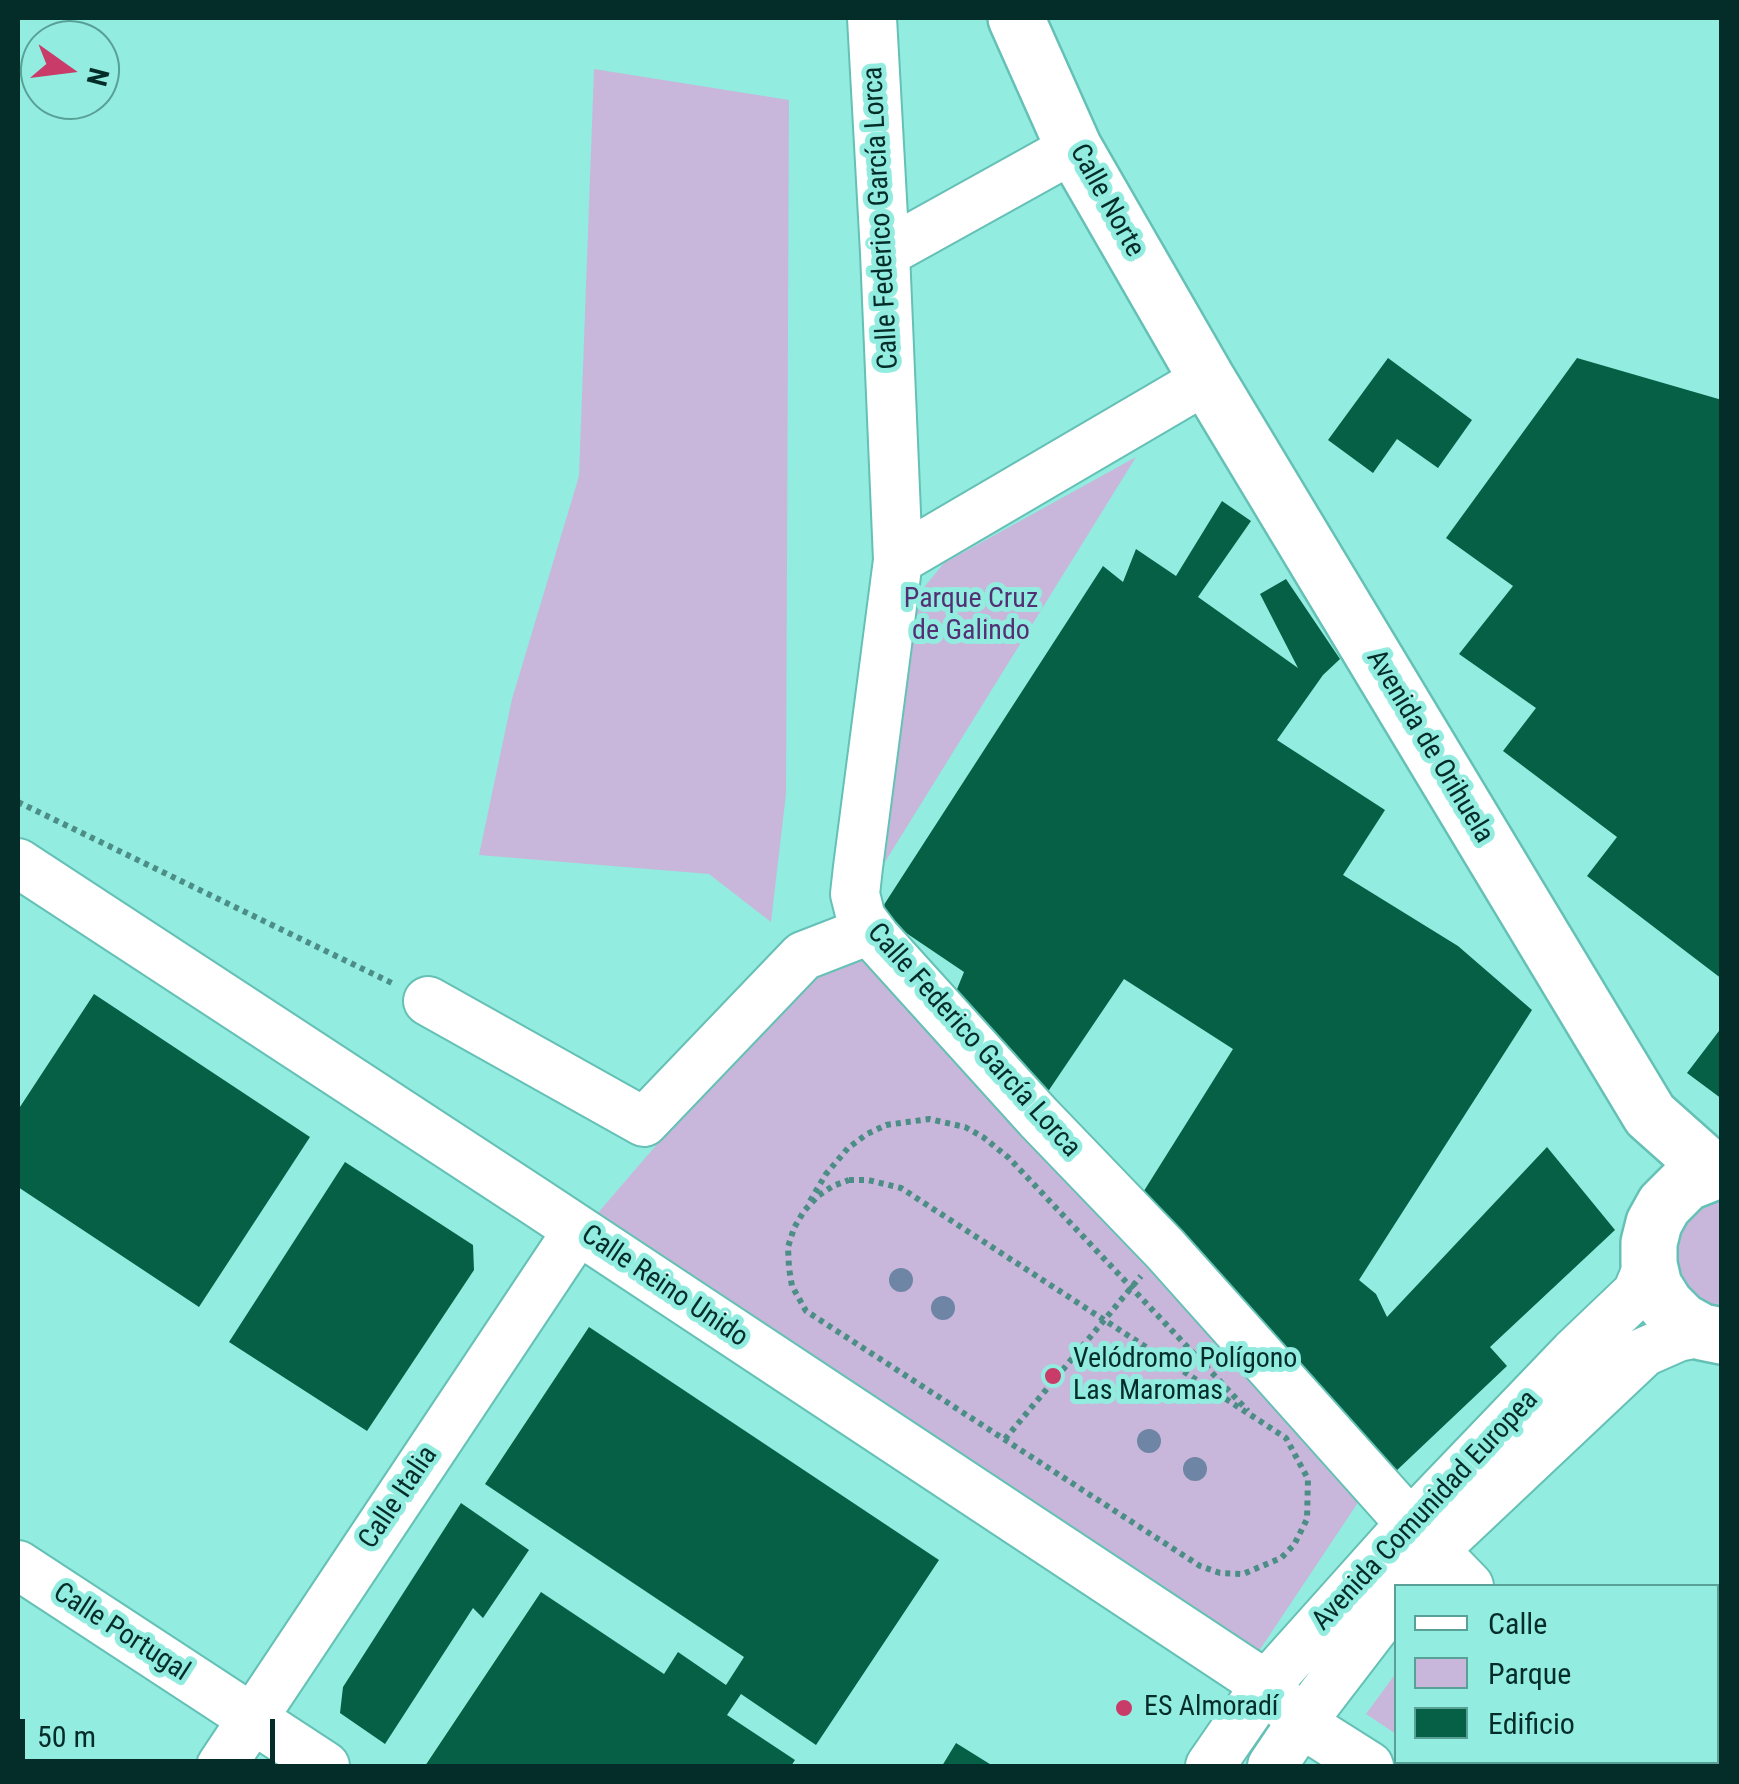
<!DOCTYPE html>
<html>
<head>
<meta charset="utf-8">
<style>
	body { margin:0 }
	#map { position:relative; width:1739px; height:1784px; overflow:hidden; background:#92ece0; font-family:"Roboto Condensed",sans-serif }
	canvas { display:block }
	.frame { position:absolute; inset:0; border:20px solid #042d29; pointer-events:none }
	.legend { position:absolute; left:1394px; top:1584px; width:325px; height:180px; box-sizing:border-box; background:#92ece0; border:2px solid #59a097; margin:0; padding:12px 18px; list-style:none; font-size:30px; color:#042d29 }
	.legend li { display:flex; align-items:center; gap:20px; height:50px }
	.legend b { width:50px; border:2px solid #59a097 }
	.north { position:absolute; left:20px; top:20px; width:100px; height:100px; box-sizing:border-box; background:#92ece0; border:2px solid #59a097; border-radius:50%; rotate:104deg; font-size:28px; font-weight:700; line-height:40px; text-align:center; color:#042d29 }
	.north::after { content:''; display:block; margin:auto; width:35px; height:45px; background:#c93b68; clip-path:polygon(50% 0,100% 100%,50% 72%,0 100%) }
	.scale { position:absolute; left:20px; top:1719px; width:255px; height:45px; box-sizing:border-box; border:5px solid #042d29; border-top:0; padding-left:12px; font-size:30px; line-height:35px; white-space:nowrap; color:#042d29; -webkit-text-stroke:8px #92ece0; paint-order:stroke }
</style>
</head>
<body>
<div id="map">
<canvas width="1739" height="1784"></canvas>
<div class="frame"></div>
<ul class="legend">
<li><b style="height:12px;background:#fff"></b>Calle</li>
<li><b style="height:28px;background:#c8b7db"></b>Parque</li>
<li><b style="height:28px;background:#066045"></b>Edificio</li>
</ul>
<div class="north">N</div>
<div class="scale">50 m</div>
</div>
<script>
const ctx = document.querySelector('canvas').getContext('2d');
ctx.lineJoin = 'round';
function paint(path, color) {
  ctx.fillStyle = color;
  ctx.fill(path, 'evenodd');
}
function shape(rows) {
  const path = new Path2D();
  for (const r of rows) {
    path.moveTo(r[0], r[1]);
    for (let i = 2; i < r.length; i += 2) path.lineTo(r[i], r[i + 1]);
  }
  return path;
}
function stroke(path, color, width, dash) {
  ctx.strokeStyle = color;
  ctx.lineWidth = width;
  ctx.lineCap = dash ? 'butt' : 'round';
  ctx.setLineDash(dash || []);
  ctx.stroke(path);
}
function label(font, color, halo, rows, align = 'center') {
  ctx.font = font + ' "Roboto Condensed",sans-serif';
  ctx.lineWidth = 10;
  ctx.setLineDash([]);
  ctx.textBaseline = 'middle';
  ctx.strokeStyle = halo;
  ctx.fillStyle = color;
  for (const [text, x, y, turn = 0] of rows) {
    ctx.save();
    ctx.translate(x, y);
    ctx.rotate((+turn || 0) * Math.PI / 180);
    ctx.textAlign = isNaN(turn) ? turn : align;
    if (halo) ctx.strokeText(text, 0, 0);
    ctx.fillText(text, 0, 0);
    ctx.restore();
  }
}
paint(shape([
	[594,69,789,100,786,794,771,922,709,874,479,855,512,699,579,476],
	[1136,457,885,862,916,597,944,563],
	[849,921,1365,1492,1259,1651,597,1214],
	[1718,1202,1721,1202,1721,1308,1706,1303,1688,1288,1680,1271,1677,1253,1680,1235,1688,1222,1702,1209],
	[1396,1673,1396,1734,1366,1714],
	[1437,1762,1625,1762,1630,1766,1444,1766]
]), '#c8b7db');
paint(shape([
	[1388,358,1472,420,1438,468,1397,439,1373,473,1328,440],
	[1577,358,1722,400,1722,979,1587,876,1617,837,1503,751,1536,708,1459,654,1513,586,1446,538],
	[1222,501,1251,521,1198,597,1298,668,1260,594,1286,579,1340,659,1323,675,1277,740,1385,810,1343,875,1458,946,1532,1010,1359,1280,1376,1294,1387,1317,1547,1147,1615,1230,1490,1347,1507,1366,1395,1472,1142,1194,1233,1049,1124,979,1045,1096,953,999,964,972,878,914,1103,566,1123,582,1136,549,1176,576],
	[94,994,310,1137,199,1307,18,1187,18,1110],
	[1722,1027,1722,1099,1687,1073],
	[345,1162,473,1245,474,1270,367,1431,229,1342],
	[589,1327,939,1560,816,1745,741,1694,727,1715,795,1760,791,1766,425,1766,541,1592,664,1674,678,1652,726,1685,744,1657,485,1484],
	[461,1503,529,1550,483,1618,473,1608,385,1744,340,1713,343,1687],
	[956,1743,993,1766,942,1766]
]), '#066045');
const minor = shape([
	[872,18,885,253,898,560,858,867,855,894,861,918,876,938,1038,1117,1165,1249,1434,1550,1469,1586],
	[885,253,1074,148],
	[898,560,1207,379],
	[18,863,536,1202,1266,1685,1301,1723,1369,1766],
	[428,1001,644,1122,803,956,870,930],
	[18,1565,325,1766],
	[1406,1586,1434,1550,1644,1352,1678,1337,1702,1332],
	[1648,1762,1653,1766],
	[221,1766,578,1230],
	[1210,1766,1266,1685,1411,1523,1574,1353,1637,1293,1649,1264],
	[1272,1766,1301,1723,1396,1599]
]);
const major = shape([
	[1016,18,1074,148,1207,379,1650,1115,1714,1172],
	[1722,1171,1714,1172,1686,1183,1664,1205,1654,1223,1649,1243,1649,1264,1654,1286,1666,1305,1682,1321,1702,1332,1722,1336]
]);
stroke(minor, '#65c0b5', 52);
stroke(major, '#65c0b5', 60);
stroke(shape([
	[18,802,396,985],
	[849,1180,868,1180,901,1188,1286,1438,1308,1479,1307,1519,1294,1545,1281,1558,1243,1574,1220,1573,1200,1566,806,1311,792,1286,789,1268,788,1247,794,1228,804,1211,818,1196,833,1186,849,1180],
	[810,1201,826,1174,848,1148,867,1134,886,1125,929,1119,965,1127,983,1137,1009,1158,1248,1411],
	[1005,1439,1141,1276]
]), '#4c8e86', 6, [5, 5]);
stroke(minor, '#fff', 48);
stroke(major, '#fff', 55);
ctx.fillStyle = '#6f85a5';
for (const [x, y] of [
	[901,1280],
	[943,1308],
	[1149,1441],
	[1195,1469]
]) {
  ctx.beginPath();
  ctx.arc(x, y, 12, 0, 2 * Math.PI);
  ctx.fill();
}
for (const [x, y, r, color] of [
	[1053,1376,10,"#c93b68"],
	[1124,1708,10,"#c93b68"]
]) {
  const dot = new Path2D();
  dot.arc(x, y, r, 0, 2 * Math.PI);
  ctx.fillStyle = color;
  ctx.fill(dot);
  stroke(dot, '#92ece0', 4);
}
label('28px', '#042d29', '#92ece0', [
	["Calle Norte",1106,201,61],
	["Calle Federico García Lorca",882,218,-93],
	["Avenida de Orihuela",1429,747,59],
	["Calle Federico García Lorca",973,1041,48],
	["Calle Reino Unido",664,1287,34],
	["Calle Italia",399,1498,-56],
	["Avenida Comunidad Europea",1426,1511,-47],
	["Calle Portugal",121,1633,33]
]);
label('28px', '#533074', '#92ece0', [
	["Parque Cruz",971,600],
	["de Galindo",971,632]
]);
label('28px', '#042d29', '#92ece0', [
	["Velódromo Polígono",1073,1360],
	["Las Maromas",1073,1392],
	["ES Almoradí",1144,1708]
], 'left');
</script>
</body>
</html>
